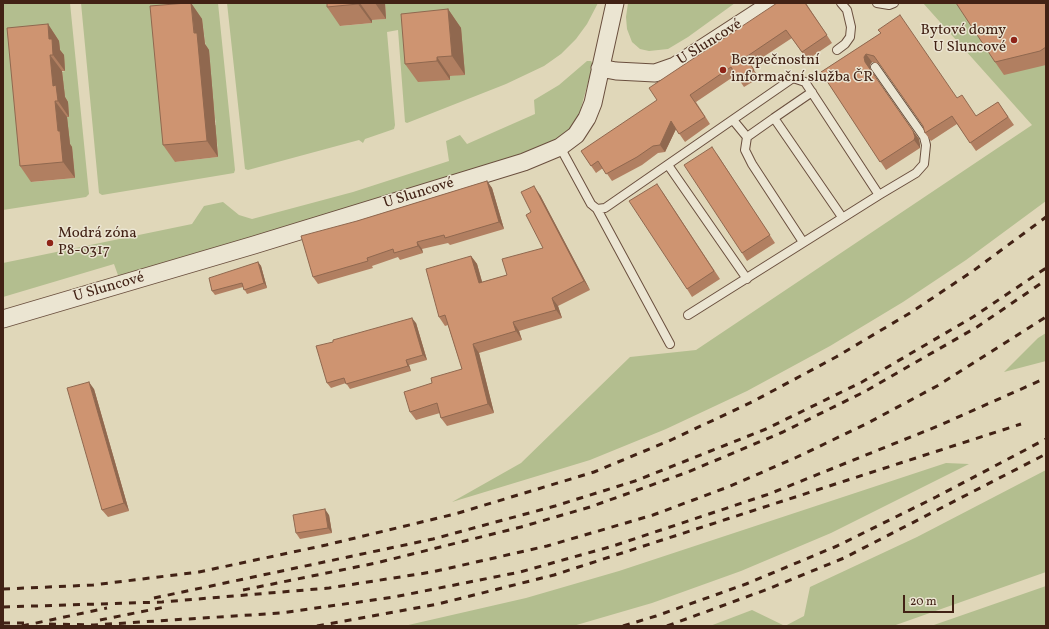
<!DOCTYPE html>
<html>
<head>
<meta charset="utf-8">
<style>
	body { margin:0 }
	#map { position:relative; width:1049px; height:629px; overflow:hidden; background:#e0d7b9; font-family:Vollkorn,serif }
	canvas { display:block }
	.frame { position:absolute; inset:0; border:4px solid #422215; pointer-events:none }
	.scale { position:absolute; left:903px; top:595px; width:51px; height:18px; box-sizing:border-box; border:2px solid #422215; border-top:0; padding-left:5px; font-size:12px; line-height:14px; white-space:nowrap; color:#422215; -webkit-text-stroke:3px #ebe5d2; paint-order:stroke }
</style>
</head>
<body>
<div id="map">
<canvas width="1049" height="629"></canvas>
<div class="frame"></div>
<div class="scale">20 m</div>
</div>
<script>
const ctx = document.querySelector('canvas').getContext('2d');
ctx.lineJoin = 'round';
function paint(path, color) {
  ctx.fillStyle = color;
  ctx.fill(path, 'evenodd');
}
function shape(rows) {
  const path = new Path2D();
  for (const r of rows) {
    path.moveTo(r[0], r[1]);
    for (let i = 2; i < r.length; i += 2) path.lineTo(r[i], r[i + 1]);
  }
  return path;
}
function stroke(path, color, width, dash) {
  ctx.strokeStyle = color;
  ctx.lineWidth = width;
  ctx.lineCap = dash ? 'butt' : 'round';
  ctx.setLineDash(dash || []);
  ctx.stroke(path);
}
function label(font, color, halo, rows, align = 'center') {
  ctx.font = font + ' Vollkorn,serif';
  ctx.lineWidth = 3;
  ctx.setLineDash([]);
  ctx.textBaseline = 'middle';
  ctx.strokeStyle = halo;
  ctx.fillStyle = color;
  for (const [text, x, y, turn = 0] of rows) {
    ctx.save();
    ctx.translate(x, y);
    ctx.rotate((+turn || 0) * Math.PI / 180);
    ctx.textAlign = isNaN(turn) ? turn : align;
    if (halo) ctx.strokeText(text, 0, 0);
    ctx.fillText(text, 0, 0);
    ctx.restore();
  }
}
paint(shape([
	[3,3,70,3,89,194,86,197,3,210],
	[65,71,62,72,65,103,69,117,66,117,69,148,72,148,75,178,32,182,24,75],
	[81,3,218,3,235,170,234,173,102,195,99,193],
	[202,20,206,49,209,50,211,79,208,80,209,95,212,96,216,125,212,126,214,142,217,141,218,157,175,162,174,145,177,144,176,130,173,130,165,54,168,54,167,39,164,39,162,23],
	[227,3,338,3,341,26,372,23,372,20,386,19,385,3,598,3,587,24,576,39,561,54,544,66,506,84,407,123,405,122,398,30,387,32,395,125,394,129,365,139,363,143,359,140,248,170,245,169],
	[414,33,465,74,450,76,450,80],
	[628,3,735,3,688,37,668,49,649,51,640,49,632,42,627,29,626,17],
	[923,3,1006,3,1046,58,1046,201,966,260,903,302,830,346,747,391,666,429,590,460,452,502,521,463,630,357,696,350,1032,125],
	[587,61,591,61,593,64,578,119,561,138,540,148,378,200,119,278,114,264,3,297,3,263,192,224,204,206,223,202,239,215,252,219,353,192,449,161,446,141,460,135,467,144,535,114,534,100,559,85],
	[1046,333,1046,361,1004,372,1038,338],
	[946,463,969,464,831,533,741,571,652,603,573,626,404,626,526,598,619,571],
	[1046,470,1046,572,893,626,710,626,752,610,785,626,804,616,810,587,917,537],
	[1046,586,1046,626,931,626]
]), '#b3be8f');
const lane = shape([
	[877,3,889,5,894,3],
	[837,50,845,44,850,37,851,27,847,10,841,3],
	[875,67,924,137,926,145,924,164,916,173,879,195],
	[774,118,812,92],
	[733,120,747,137],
	[560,147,591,204,597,209,605,208,793,78,805,82,879,195,688,315],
	[668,165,747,279],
	[597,209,670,344],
	[803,242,752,164,745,150,747,137,774,118,842,217]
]);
const street = shape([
	[600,68,616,71,655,73,675,66,772,3],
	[3,319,254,245,524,162,560,147,576,135,587,118,593,103,615,3]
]);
stroke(lane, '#6a4f3e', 10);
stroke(street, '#6a4f3e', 19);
stroke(lane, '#ebe5d2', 8);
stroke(street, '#ebe5d2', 17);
stroke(shape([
	[3,589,93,585,199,572,326,545,455,514,594,472,671,440,752,402,836,357,910,313,973,271,1046,217],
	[243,590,376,563,521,527,590,507,688,472,783,432,864,392,977,327,1046,280],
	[154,598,433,539,555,506,635,481,766,429,862,382,973,317,1046,268],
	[3,607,162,602,329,588,432,572,547,546,653,515,728,487,795,458,866,424,937,386,1046,317],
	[100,620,165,607],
	[3,623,27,623],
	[49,624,94,625,281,613,394,597,520,572,613,546,769,494,938,426,1046,378],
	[22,626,107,608],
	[317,626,438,604,554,575,1021,424],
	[623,626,656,616,746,584,837,546,936,497,1046,439],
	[667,626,768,589,844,558,1046,454]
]), '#422215', 3, [7, 7]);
paint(shape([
	[191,3,202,19,205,44,209,50,218,157,175,162,163,145],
	[327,3,387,3,385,3,386,19,372,20,372,23,340,26,327,7],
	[806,3,832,43,807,60,792,38,751,65,759,78,744,87,736,75,696,102,710,124,685,142,676,129,665,152,658,153,642,165,612,181,603,168,596,173,581,151],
	[1046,3,1046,65,1004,75,995,62],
	[448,9,461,28,465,75,450,76,450,80,418,82,405,64],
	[48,24,59,41,60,50,64,55,65,71,62,71,65,97,68,102,69,117,67,117,70,144,72,147,75,178,31,182,20,166],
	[881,33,957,98,976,116,998,102,1014,125,976,151,957,124,931,141,925,133,923,126,880,64,872,62,870,65,870,70,919,139,920,145,920,148,886,170,821,72],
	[717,154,775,243,747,261,742,253],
	[487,181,492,188,504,229,450,245,448,243,422,249,423,253,400,260,398,257,372,266,373,268,318,284,313,277,357,221],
	[662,191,720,279,692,297,687,289],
	[540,195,590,290,558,306,562,318,519,331,522,340,479,353,494,413,447,426,441,418,440,413,416,420,410,412,432,383,462,369,448,325,445,326,439,317,471,256,477,264,482,282,507,275,543,248,531,212],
	[258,262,261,266,267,288,247,294,243,287,215,295,212,291],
	[416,323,427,360,409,365,411,371,350,389,346,383,331,388,327,383],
	[94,389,129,511,108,517,102,510],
	[329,515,332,533,300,539,296,533]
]), '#b17f61');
paint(shape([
	[191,3,202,19,205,44,209,50,218,157,207,141],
	[358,3,360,3,372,20,372,23,358,4],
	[375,3,385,3,386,19],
	[448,9,461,28,465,75,452,56],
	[48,24,59,41,60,50,64,55,65,71,53,55,49,39],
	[866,54,872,62,870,65,870,70,865,62,864,57],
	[50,55,62,71,65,97,68,102,69,117,58,101,53,86],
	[437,57,450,76,450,80,437,61],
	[55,101,67,117,70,144,72,147,75,178,63,162,58,131],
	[671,121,676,129,665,152,660,145],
	[913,131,919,139,920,145,920,148,914,140],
	[487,181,492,188,504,229,499,222],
	[534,186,540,195,590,290,584,281],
	[417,242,422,249,423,253,418,246],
	[471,256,477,264,485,292,479,283],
	[258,262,261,266,267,288,264,283],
	[552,298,558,306,562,318,556,310],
	[412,318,416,323,427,360,423,355],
	[513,322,519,331,522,340,516,331],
	[473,344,479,353,494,413,488,404],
	[406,360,409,365,411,371,408,366],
	[89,382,94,389,129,511,124,503],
	[325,509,329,515,332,533,328,528]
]), '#90684f');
const building = shape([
	[187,3,191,3,194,33,197,33,207,141,163,145,150,6,187,3],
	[327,3,358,3,358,4,327,7,327,3],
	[777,3,805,3,827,35,802,52,786,30,746,57,754,70,739,80,731,67,690,95,705,117,679,134,671,121,660,145,653,146,637,157,606,174,598,161,591,166,581,151,657,100,649,88,777,3],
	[956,3,1046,3,1046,47,1040,51,995,62,956,3],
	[448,9,452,56,437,57,437,61,405,64,401,14,448,9],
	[900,15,957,98,962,95,976,116,998,102,1008,117,970,143,952,116,925,133,923,126,874,56,866,54,864,57,865,62,913,131,915,137,914,140,880,162,821,72,881,33,878,30,900,15],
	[48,24,49,39,52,39,53,55,50,55,53,86,56,85,58,101,55,101,58,131,60,131,63,162,20,166,7,28,48,24],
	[712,147,770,235,742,253,684,165,712,147],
	[487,181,499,222,445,238,444,235,417,242,418,246,394,253,393,249,367,258,368,261,313,277,301,236,357,221,487,181],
	[657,184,714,271,687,289,629,201,657,184],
	[534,186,584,281,552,298,556,310,513,322,516,331,473,344,488,404,441,418,437,403,410,412,404,392,432,383,431,378,462,369,445,315,439,317,426,269,471,256,479,283,507,275,502,259,543,248,526,215,531,212,521,192,534,186],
	[258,262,264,283,244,290,242,283,212,291,209,278,258,262],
	[412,318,423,355,406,360,408,366,346,384,344,378,327,383,316,346,333,342,333,340,412,318],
	[89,382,124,503,102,510,67,388,89,382],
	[325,509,328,528,296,533,293,515,325,509]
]);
paint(building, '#ce9471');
stroke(building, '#90684f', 1);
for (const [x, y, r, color] of [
	[1014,40,4,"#8f2418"],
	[723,70,4,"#8f2418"],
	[50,243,4,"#8f2418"]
]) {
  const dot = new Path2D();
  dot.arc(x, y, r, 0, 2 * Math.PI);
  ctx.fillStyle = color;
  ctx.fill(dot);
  stroke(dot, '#ebe5d2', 1.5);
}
label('15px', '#422215', '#ebe5d2', [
	["Bytové domy",1006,31,"right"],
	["U Sluncové",1006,48,"right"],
	["Bezpečnostní",731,61],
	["informační služba ČR",731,78],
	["Modrá zóna",58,234],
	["P8-0317",58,251]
], 'left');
label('15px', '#422215', '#ebe5d2', [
	["U Sluncové",710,43,-32],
	["U Sluncové",419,194,-17],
	["U Sluncové",109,288,-16]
]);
</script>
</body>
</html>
